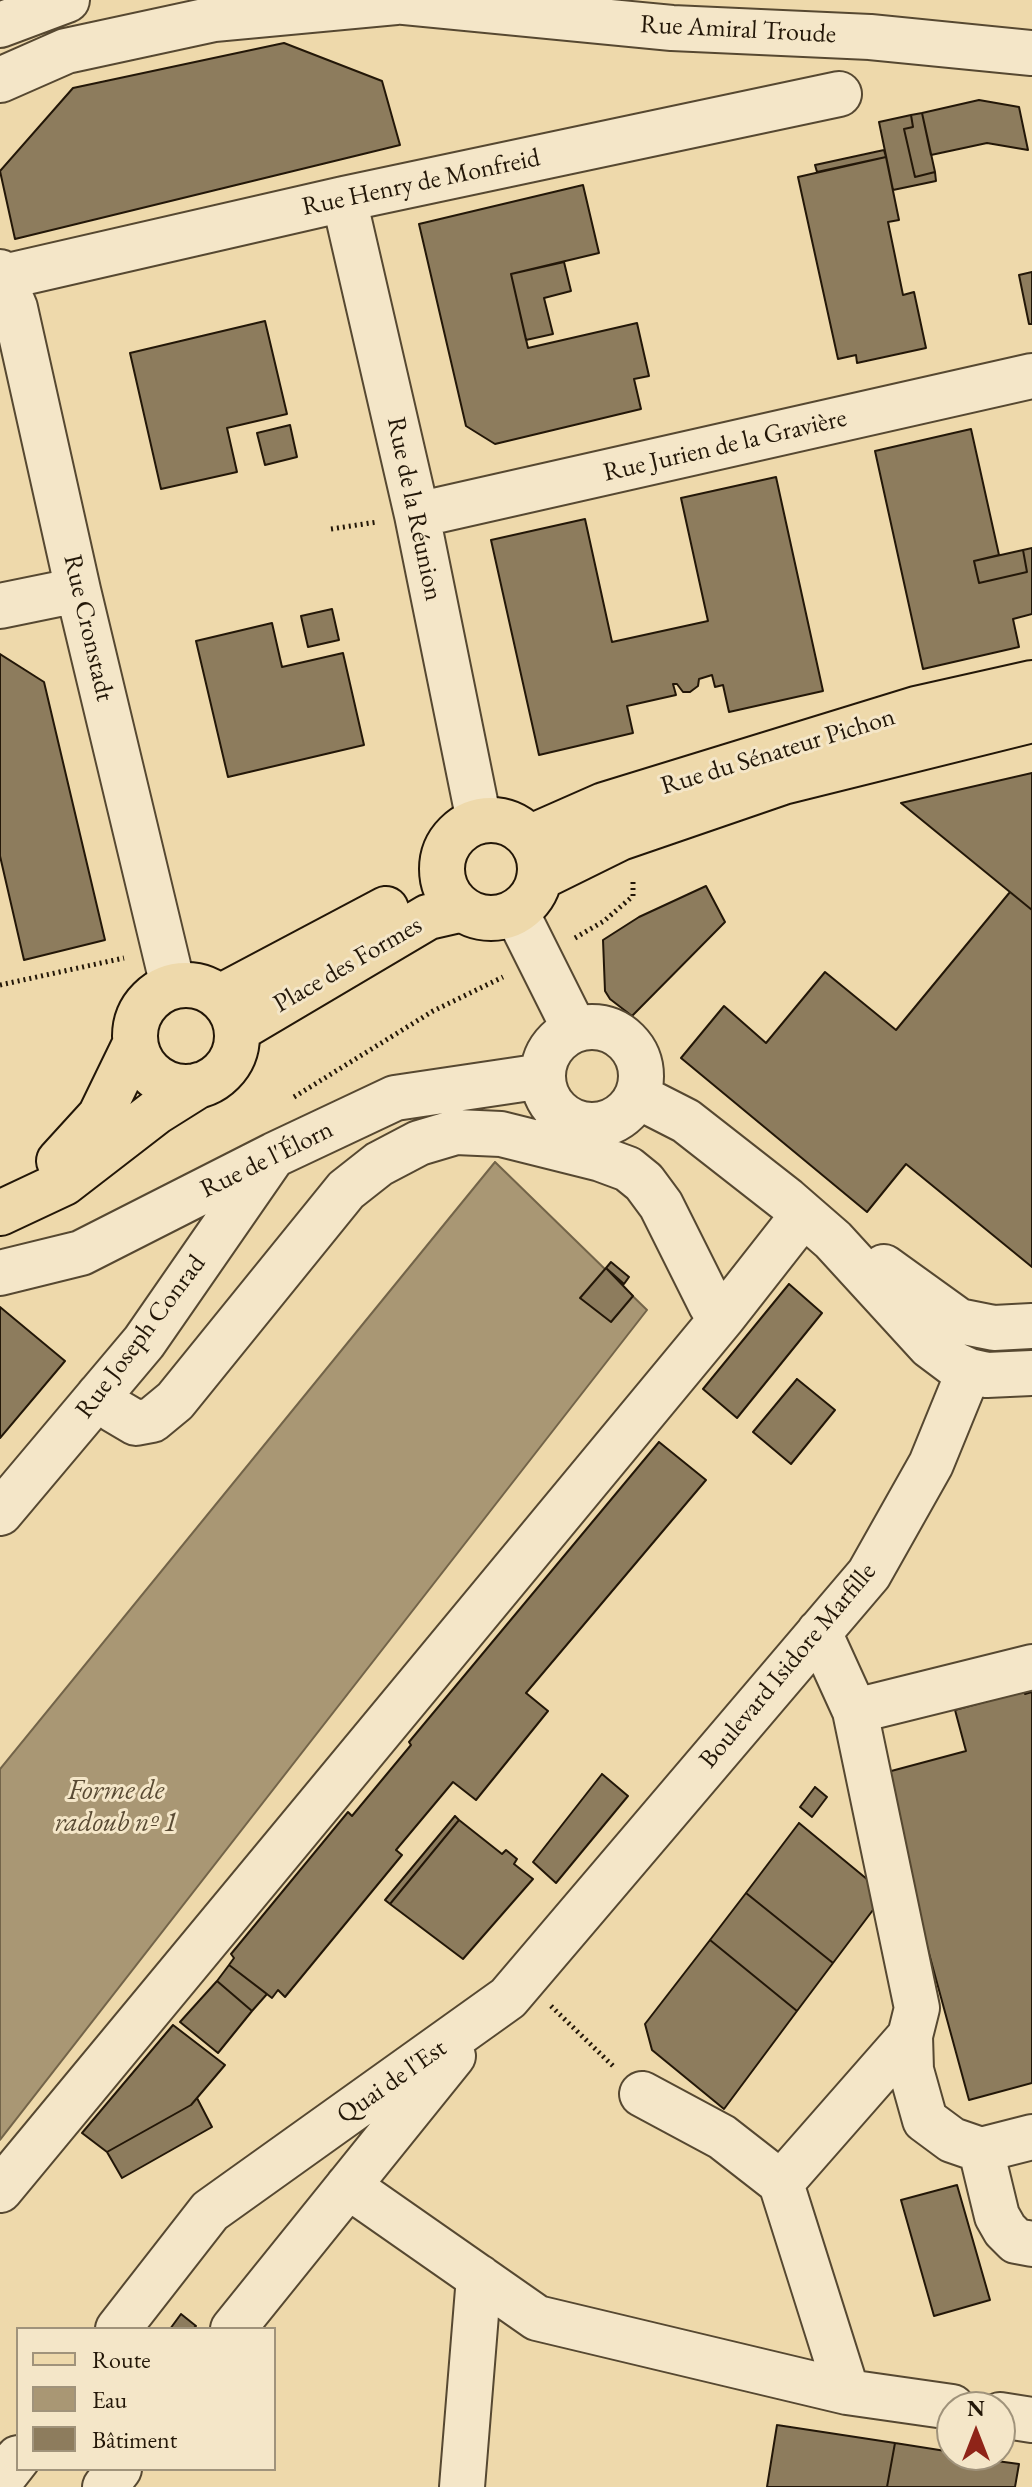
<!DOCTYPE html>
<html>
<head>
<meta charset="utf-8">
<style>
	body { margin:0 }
	#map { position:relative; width:1032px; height:2487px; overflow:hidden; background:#eed9ab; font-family:"EB Garamond",serif }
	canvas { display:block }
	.legend { position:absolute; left:16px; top:2327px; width:260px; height:144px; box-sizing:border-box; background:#f4e6c8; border:2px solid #a0937b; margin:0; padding:10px 14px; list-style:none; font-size:24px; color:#231708 }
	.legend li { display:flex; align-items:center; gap:16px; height:40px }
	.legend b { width:40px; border:2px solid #a0937b }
	.north { position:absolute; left:936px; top:2391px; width:80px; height:80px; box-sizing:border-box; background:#f4e6c8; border:2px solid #a0937b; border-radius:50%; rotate:0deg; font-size:22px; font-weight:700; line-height:32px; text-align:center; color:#231708 }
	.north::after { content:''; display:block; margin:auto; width:28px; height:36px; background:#8f2418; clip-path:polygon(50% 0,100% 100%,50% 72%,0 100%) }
</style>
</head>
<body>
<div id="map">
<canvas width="1032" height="2487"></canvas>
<ul class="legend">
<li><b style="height:10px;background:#eed9ab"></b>Route</li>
<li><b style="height:22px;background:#a99774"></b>Eau</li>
<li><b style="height:22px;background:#8d7c5d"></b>Bâtiment</li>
</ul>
<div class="north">N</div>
</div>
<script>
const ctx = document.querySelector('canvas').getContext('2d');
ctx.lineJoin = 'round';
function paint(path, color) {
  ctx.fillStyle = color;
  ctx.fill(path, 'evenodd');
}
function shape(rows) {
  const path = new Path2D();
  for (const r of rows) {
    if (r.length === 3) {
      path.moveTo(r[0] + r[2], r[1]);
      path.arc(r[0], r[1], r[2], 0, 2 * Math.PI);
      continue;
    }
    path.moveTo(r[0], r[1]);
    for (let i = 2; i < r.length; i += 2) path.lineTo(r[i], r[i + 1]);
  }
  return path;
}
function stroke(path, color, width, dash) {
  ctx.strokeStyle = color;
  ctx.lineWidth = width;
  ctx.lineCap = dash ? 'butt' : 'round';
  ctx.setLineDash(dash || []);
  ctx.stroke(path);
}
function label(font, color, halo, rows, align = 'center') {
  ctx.font = font + ' "EB Garamond",serif';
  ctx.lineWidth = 6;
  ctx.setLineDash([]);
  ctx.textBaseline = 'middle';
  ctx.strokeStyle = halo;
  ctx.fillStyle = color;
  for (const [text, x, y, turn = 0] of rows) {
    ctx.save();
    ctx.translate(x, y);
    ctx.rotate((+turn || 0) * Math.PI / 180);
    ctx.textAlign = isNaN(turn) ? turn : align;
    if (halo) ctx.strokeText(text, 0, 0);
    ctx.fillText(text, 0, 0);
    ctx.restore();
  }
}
const water = shape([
	[495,1162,647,1310,0,2140,0,1769,495,1162]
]);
paint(water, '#a99774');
stroke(water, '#736449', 2);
const building = shape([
	[284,43,382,81,400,145,15,239,0,171,73,88,284,43],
	[979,100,1019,107,1028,150,987,143,931,155,922,113,979,100],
	[922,113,935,172,915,177,904,129,913,127,911,115,922,113],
	[911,115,913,127,904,129,915,177,935,172,936,181,893,190,879,122,911,115],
	[884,150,886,157,817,172,815,165,884,150],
	[886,157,899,220,888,222,903,295,914,292,926,348,857,363,856,355,838,359,798,177,886,157],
	[583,185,599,253,511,274,528,348,637,323,649,376,634,379,641,409,495,444,466,426,419,224,583,185],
	[564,262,571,291,544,298,553,334,526,340,511,274,564,262],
	[1032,272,1032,324,1029,324,1019,275,1032,272],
	[265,321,287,414,227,428,237,472,161,489,130,353,265,321],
	[290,425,297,457,265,465,257,433,290,425],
	[971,429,999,555,974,561,979,583,1027,572,1023,550,1032,548,1032,614,1013,619,1019,647,923,669,875,451,971,429],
	[776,477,823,691,729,712,723,685,715,687,712,675,699,679,698,686,690,692,683,692,677,684,673,684,676,695,627,706,633,733,539,755,491,540,585,519,612,642,708,621,681,498,776,477],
	[1023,550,1027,572,979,583,974,561,1023,550],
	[332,609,339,640,308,647,301,616,332,609],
	[272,623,282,667,343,653,364,745,228,777,196,641,272,623],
	[0,654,44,682,105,940,24,960,0,856,0,654],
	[1032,773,1032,910,901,803,1032,773],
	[706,886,725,922,632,1016,610,999,605,991,603,940,639,917,706,886],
	[1010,892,1032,910,1032,1267,906,1164,867,1212,681,1058,724,1006,766,1043,825,972,896,1030,1010,892],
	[611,1262,629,1277,624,1284,606,1268,611,1262],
	[606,1268,633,1296,611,1322,580,1298,606,1268],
	[789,1284,822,1313,737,1418,703,1389,789,1284],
	[0,1307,65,1361,0,1438,0,1307],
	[797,1379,835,1410,791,1464,753,1432,797,1379],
	[659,1442,706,1480,526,1693,548,1711,476,1800,453,1782,396,1850,402,1855,285,1997,278,1990,272,1998,229,1965,234,1958,231,1954,348,1812,352,1816,411,1745,409,1742,659,1442],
	[1024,1691,1025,1694,1032,1692,1032,2083,969,2100,880,1774,966,1751,955,1710,1024,1691],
	[602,1774,628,1796,556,1883,533,1862,602,1774],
	[815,1787,827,1797,812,1817,800,1807,815,1787],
	[455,1816,459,1820,390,1904,385,1900,455,1816],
	[459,1820,502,1854,506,1850,517,1859,514,1864,533,1879,463,1959,390,1904,459,1820],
	[799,1823,885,1894,833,1963,746,1893,799,1823],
	[746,1893,833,1963,797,2011,710,1940,746,1893],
	[710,1940,797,2011,724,2109,652,2050,645,2024,710,1940],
	[229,1965,267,1994,252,2011,217,1981,229,1965],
	[217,1981,252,2011,218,2053,180,2022,217,1981],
	[173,2025,225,2065,191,2105,107,2152,82,2133,173,2025],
	[197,2098,212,2127,122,2178,107,2152,191,2105,197,2098],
	[957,2185,990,2300,934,2316,901,2200,957,2185],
	[181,2314,196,2326,193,2329,170,2329,181,2314],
	[777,2425,895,2443,887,2487,767,2487,777,2425],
	[895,2443,952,2452,952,2455,1019,2464,1015,2487,887,2487,895,2443]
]);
paint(building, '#8d7c5d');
stroke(building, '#231708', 2);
const minor = shape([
	[384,0,672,28,870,37,1032,53],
	[0,25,67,0],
	[0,80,66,51,214,19,396,2],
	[344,199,417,515,479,821],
	[0,272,15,308,78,590,173,986],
	[4,277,344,199,839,94],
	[417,515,1032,376],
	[0,606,78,590],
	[516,912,575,1030],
	[592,1076,49],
	[637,1096,686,1121,787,1200,833,1240,930,1346,954,1364,969,1371,987,1375,1032,1373],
	[884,1267,959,1321,994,1328,1032,1326],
	[0,1273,81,1253,274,1155,395,1098,543,1076],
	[723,1317,803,1215],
	[0,1513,144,1342,270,1160],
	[819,1632,855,1711,1032,1667],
	[855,1711,917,2008,910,2036,911,2070,925,2120,952,2140,981,2150,1032,2137],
	[642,2094,722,2137,781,2183,847,2392],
	[981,2150,997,2216,1005,2230,1016,2241,1032,2244],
	[781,2183,910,2036],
	[348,2186,537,2318,847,2392,952,2407],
	[0,2190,723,1317,711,1305,661,1205,644,1182,628,1169,601,1159,501,1134,456,1132,419,1143,379,1164,346,1190,175,1401,152,1420,136,1423,114,1410,99,1395],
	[118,2329,210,2211,508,1998,869,1574,931,1464,969,1371],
	[233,2329,453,2056],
	[1000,2415,1032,2420],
	[0,2481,18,2458],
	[105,2487,119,2469],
	[462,2487,479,2277]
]);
const major = shape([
	[491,869,49],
	[529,838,604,805,916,709,1032,683],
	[539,878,620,838,783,782,1032,720],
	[186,1036,51],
	[220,997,386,909],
	[237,1030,428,917,463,909],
	[59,1161,100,1116,135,1044],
	[0,1213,64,1183,156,1112,199,1085]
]);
stroke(minor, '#564831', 48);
stroke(major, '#231708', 48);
stroke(shape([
	[331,529,377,522],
	[575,938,604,921,633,896,633,878],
	[0,985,124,958],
	[294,1097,433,1011,503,977],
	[551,2006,613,2066]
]), '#231708', 5, [2, 4]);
stroke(minor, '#f4e6c8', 44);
stroke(major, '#eed9ab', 44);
label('26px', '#231708', '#f4e6c8', [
	["Rue Amiral Troude",738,30,3],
	["Rue Henry de Monfreid",421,183,-12],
	["Rue Jurien de la Gravière",725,446,-13],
	["Rue de la Réunion",414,509,78],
	["Rue Cronstadt",88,628,77],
	["Rue du Sénateur Pichon",778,752,-17],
	["Place des Formes",348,965,-30],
	["Rue de l'Élorn",267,1160,-26],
	["Rue Joseph Conrad",141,1337,-53],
	["Boulevard Isidore Marfille",788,1666,-50],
	["Quai de l'Est",392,2082,-35]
]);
label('italic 28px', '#594a33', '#f4e6c8', [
	["Forme de",116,1791],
	["radoub nº 1",116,1823]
]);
</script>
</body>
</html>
